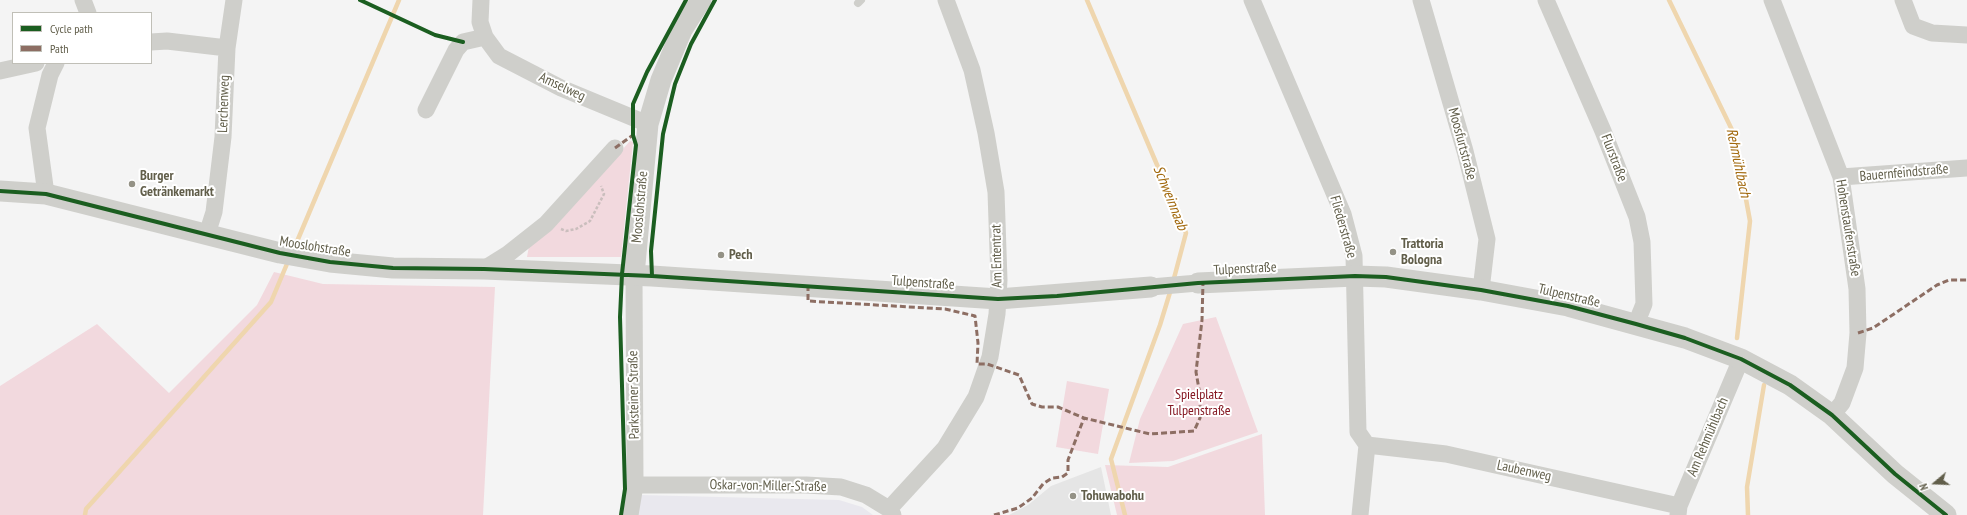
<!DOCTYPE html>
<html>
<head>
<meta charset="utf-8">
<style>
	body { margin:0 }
	#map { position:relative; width:1967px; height:515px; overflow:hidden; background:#f4f4f4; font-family:"PT Sans Narrow",sans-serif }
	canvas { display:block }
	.legend { position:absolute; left:12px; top:12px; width:140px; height:52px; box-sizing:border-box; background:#fff; border:1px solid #c0bfb7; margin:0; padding:5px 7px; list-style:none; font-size:12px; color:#615e4a }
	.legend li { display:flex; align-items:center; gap:8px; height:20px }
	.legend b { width:20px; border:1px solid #c0bfb7 }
	.north { position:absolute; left:1915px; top:463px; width:40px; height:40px; -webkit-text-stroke:3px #fff; paint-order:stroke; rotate:251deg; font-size:11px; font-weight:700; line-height:16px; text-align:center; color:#615e4a }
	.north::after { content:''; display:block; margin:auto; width:14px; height:18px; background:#615e4a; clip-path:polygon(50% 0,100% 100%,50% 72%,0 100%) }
</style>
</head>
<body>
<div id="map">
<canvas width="1967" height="515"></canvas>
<ul class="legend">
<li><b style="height:5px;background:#1b5e20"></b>Cycle path</li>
<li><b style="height:5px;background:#8d6e63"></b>Path</li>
</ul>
<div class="north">N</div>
</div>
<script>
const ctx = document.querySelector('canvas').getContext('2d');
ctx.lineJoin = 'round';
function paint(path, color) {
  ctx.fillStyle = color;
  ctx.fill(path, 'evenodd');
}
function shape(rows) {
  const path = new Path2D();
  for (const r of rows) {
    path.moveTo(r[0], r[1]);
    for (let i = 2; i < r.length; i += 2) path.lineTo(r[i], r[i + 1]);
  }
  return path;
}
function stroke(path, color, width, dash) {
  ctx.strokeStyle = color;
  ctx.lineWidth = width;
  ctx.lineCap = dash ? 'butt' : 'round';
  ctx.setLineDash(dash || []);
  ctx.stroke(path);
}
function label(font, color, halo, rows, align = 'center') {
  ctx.font = font + ' "PT Sans Narrow",sans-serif';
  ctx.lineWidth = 4;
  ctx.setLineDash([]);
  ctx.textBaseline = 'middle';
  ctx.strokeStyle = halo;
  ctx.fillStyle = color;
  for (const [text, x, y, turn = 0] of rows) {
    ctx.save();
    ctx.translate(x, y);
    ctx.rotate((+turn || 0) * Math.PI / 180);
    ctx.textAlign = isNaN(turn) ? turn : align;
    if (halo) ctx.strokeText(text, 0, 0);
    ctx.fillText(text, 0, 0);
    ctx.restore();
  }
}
paint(shape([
	[640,495,839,500,862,507,873,515,636,515]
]), '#e9e8ee');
paint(shape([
	[1101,467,1111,515,1009,515,1028,505,1051,486]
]), '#e5e5e5');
paint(shape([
	[630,141,633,142,621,257,527,257,529,246,578,200],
	[274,272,323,284,495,287,483,515,0,515,0,386,97,324,169,393,257,305],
	[1216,317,1258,432,1173,461,1129,463,1140,419,1183,324],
	[1067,381,1109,389,1098,454,1056,447],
	[1262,434,1265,515,1117,515,1105,465,1168,467]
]), '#f2d9de');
stroke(shape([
	[1087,0,1186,233,1173,282],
	[1669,0,1734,134,1750,221,1737,338],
	[293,251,399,0],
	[85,515,86,509,271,302,289,259],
	[1125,515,1111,459,1160,325,1171,289],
	[1748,515,1747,487,1764,385]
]), '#efd6ae', 4.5);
stroke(shape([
	[561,229,566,231,576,229,590,221,604,194,601,186]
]), '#cabebd', 2.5, [3, 2]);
stroke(shape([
	[858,3,861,0]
]), '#cfcfcb', 8);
stroke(shape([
	[83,0,88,13],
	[481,0,480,22,485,37,499,56,561,88,648,124],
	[1252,0,1343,214,1354,256,1358,432,1367,445,1360,515],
	[1421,0,1465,151,1487,239,1481,290],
	[1546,0,1603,131,1637,217,1642,242,1644,304,1636,324],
	[1772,0,1841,177,1857,289,1858,333,1855,368,1842,403,1832,415],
	[1903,0,1913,26,1932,33,1967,35],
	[151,42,167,41,227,48,223,137,214,212,207,234],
	[227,48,234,0],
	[0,71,36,63],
	[426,110,456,50,463,42,485,37],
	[1841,177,1967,168],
	[46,194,37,128,50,75,56,63],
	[484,269,508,254,546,224,615,148],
	[1151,287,1198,283],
	[1367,445,1446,454,1679,506],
	[635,485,806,485,841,487,866,495,889,509,893,515],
	[889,509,945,448,976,397,990,357,997,314,999,280,996,192,986,133,972,70,946,0],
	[630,515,635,485,634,275],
	[1678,515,1679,506,1741,359]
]), '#cfcfcb', 17);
stroke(shape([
	[0,191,46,194,280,253,330,262,393,268,484,269,652,276,998,299,1151,287],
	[634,275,648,124,661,80,682,30,701,0],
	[1198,283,1355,276,1386,277,1481,290,1568,306,1685,338,1741,359,1790,385,1832,415,1895,474,1946,515]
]), '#cfcfcb', 21);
stroke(shape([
	[615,148,633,135],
	[808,285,808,301,945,309,975,316,978,343,977,364,987,364,1019,375,1032,404,1042,407,1058,407,1084,418],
	[1858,333,1873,328,1937,285,1949,280,1967,280],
	[994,515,1018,508,1032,498,1043,484,1052,478,1062,477,1068,473,1068,460,1084,418,1150,434,1194,431,1200,418,1200,395,1196,372,1202,320,1203,282]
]), '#8d6e63', 3, [6, 3]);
stroke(shape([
	[360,0,435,35,463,42],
	[0,191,46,194,280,253,330,262,393,268,484,269,652,276,998,299,1057,296,1198,283,1355,276,1386,277,1481,290,1568,306,1636,324,1685,338,1741,359,1790,385,1832,415,1895,474,1946,515],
	[652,276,651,251,663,134,675,84,691,44,715,0],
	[621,515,625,489,620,317,622,274,636,145,633,135,633,104,647,72,686,0]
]), '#1b5e20', 4);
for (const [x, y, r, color] of [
	[132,184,4,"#949286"],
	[1393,252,4,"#949286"],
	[721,255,4,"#949286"],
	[1073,496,4,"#949286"]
]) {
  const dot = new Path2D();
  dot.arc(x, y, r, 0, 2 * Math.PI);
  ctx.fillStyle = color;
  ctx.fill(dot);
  stroke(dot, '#fff', 1.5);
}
label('14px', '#615e4a', '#fff', [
	["Amselweg",562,87,25],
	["Lerchenweg",224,104,-88],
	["Moosfurtstraße",1462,144,75],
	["Flurstraße",1614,158,69],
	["Bauernfeindstraße",1904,173,-5],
	["Mooslohstraße",640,207,-85],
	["Fliederstraße",1343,227,74],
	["Hohenstaufenstraße",1848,228,81],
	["Mooslohstraße",315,247,9],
	["Am Ententrat",997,256,-91],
	["Tulpenstraße",1245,269,-3],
	["Tulpenstraße",923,283,4],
	["Tulpenstraße",1569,296,13],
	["Parksteiner Straße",634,395,-91],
	["Am Rehmühlbach",1708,437,-67],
	["Laubenweg",1524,471,12],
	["Oskar-von-Miller-Straße",768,486,1]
]);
label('bold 14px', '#615e4a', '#fff', [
	["Burger",140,176],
	["Getränkemarkt",140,192],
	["Trattoria",1401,244],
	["Bologna",1401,260],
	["Pech",729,255],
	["Tohuwabohu",1081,496]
], 'left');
label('14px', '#851822', '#fff', [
	["Spielplatz",1199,395],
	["Tulpenstraße",1199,411]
]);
label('italic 15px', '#a1680c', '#fff', [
	["Rehmühlbach",1738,163,78],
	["Schweinnaab",1170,198,68]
]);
</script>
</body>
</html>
